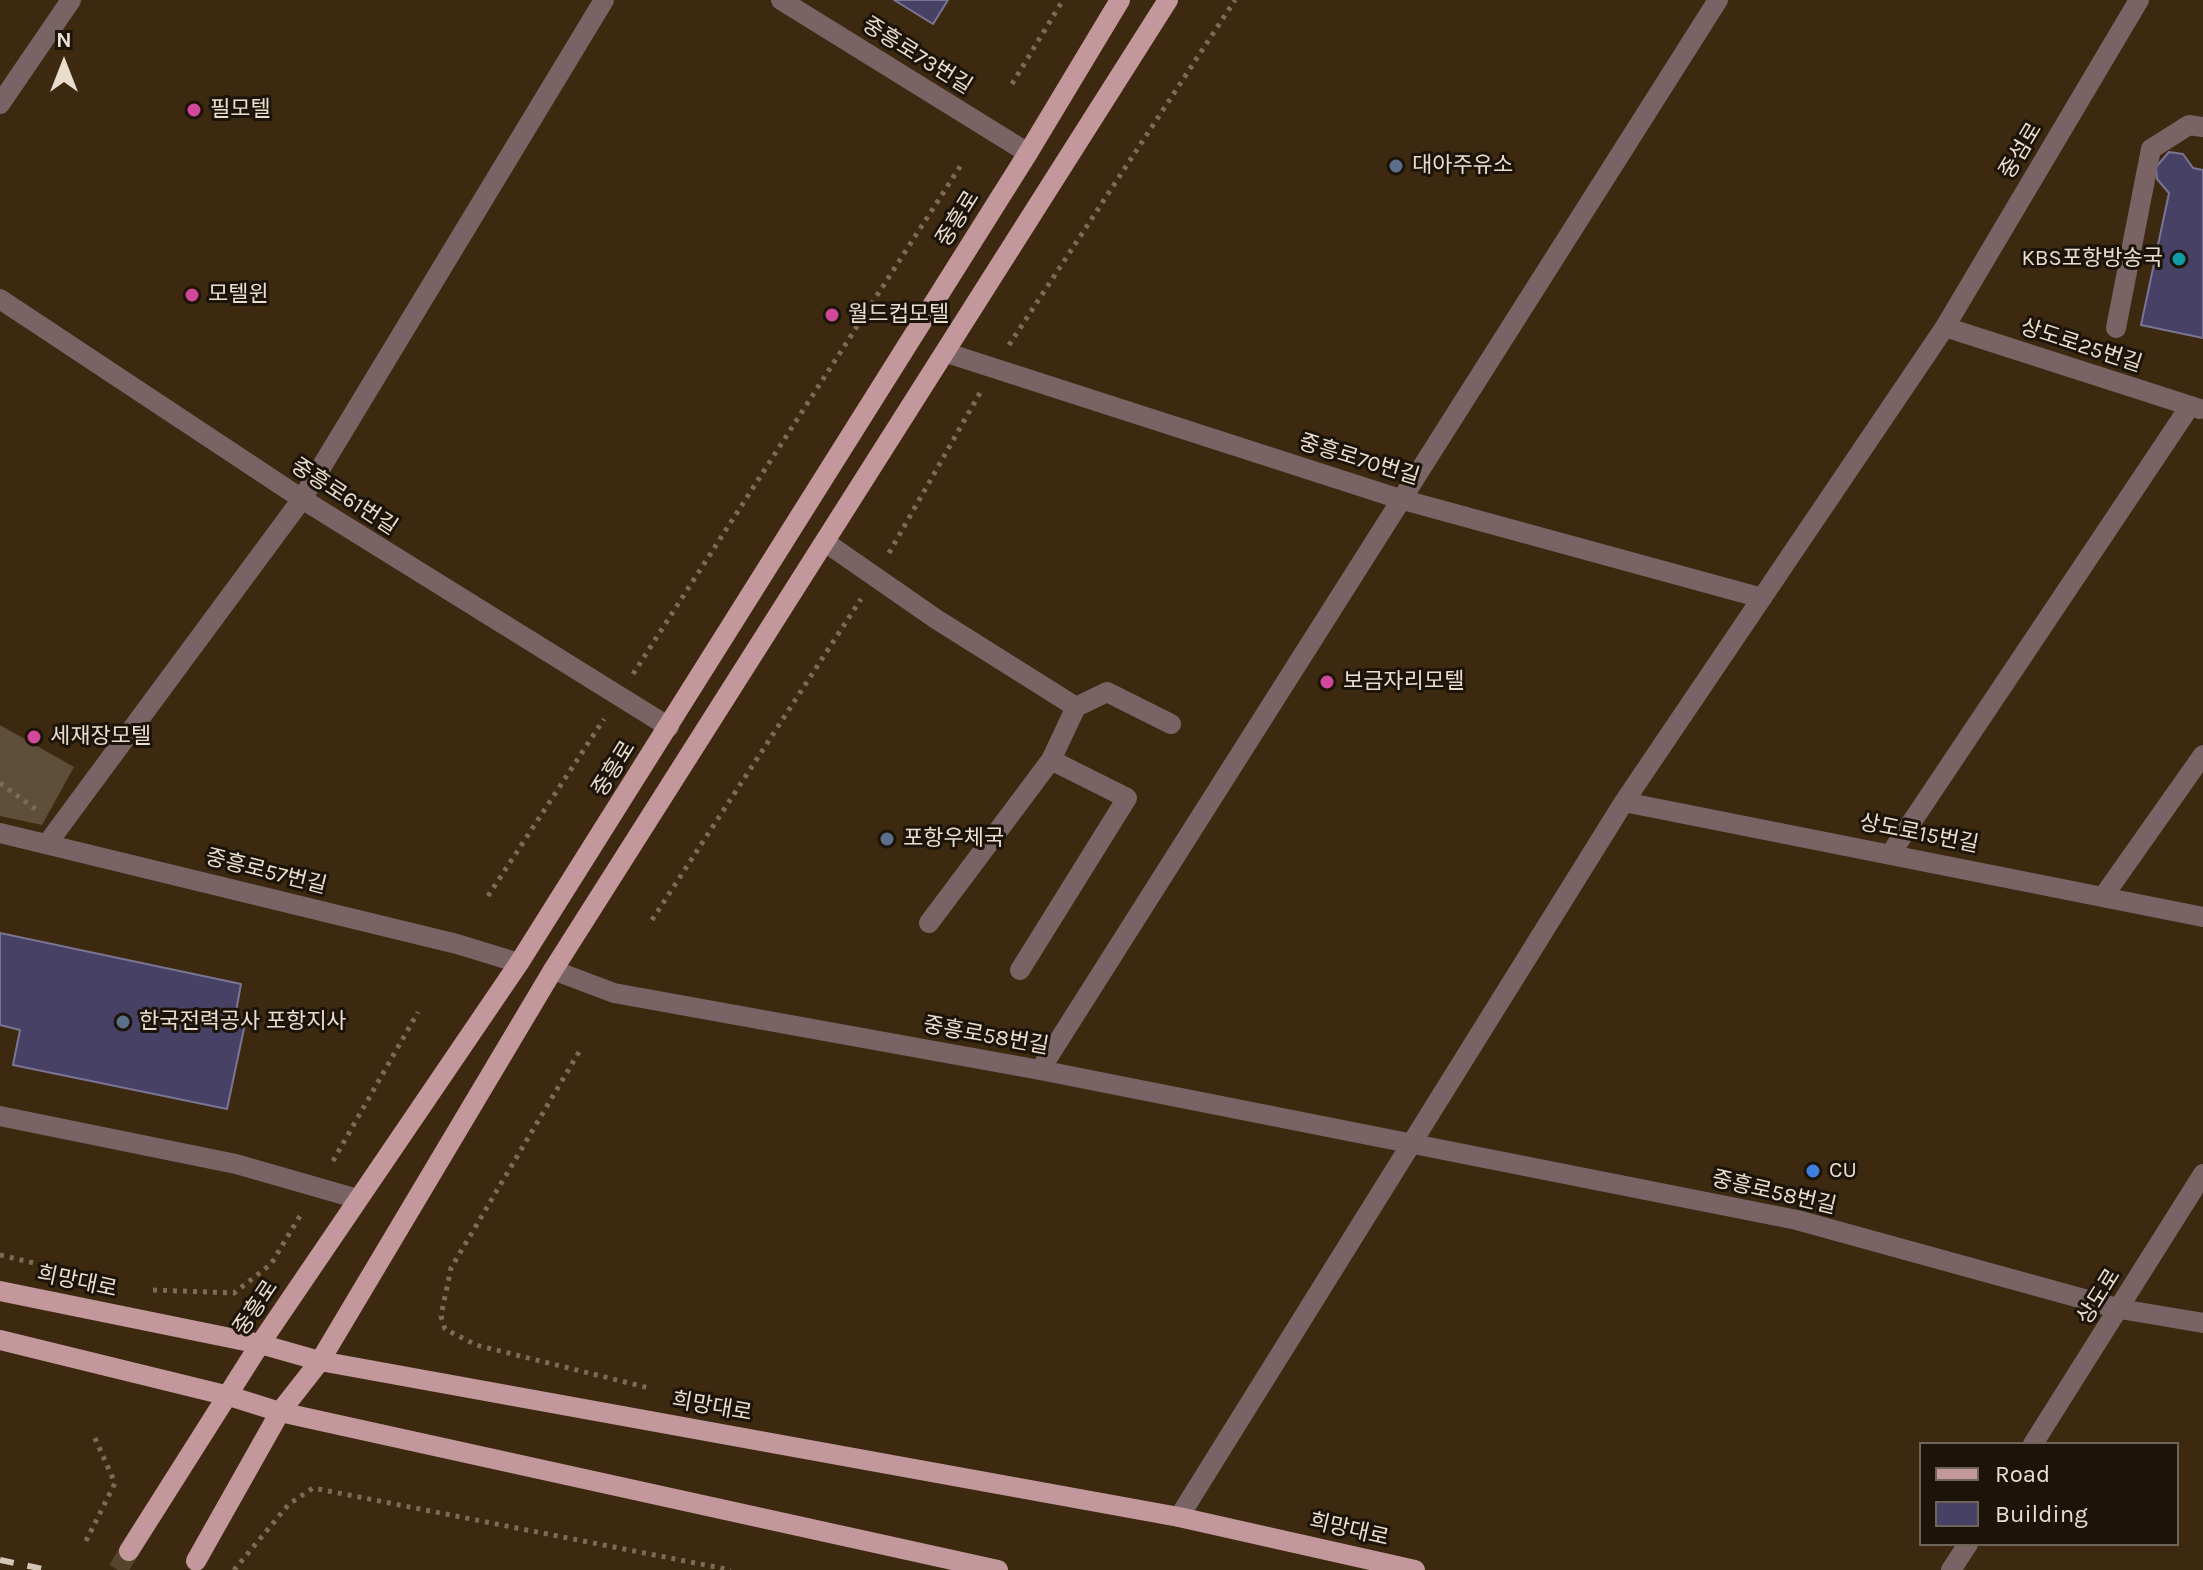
<!DOCTYPE html>
<html>
<head>
<meta charset="utf-8">
<style>
	body { margin:0 }
	#map { position:relative; width:2203px; height:1570px; overflow:hidden; background:#3c290f; font-family:Karla,sans-serif }
	canvas { display:block }
	.legend { position:absolute; left:1919px; top:1442px; width:260px; height:104px; box-sizing:border-box; background:#1c1409; border:2px solid #6e6458; margin:0; padding:10px 14px; list-style:none; font-size:24px; color:#e9ddce }
	.legend li { display:flex; align-items:center; gap:16px; height:40px }
	.legend b { width:40px; border:2px solid #6e6458 }
	.north { position:absolute; left:24px; top:24px; width:80px; height:80px; -webkit-text-stroke:6px #1c1409; paint-order:stroke; rotate:0deg; font-size:22px; font-weight:700; line-height:32px; text-align:center; color:#e9ddce }
	.north::after { content:''; display:block; margin:auto; width:28px; height:36px; background:#e9ddce; clip-path:polygon(50% 0,100% 100%,50% 72%,0 100%) }
</style>
</head>
<body>
<div id="map">
<canvas width="2203" height="1570"></canvas>
<ul class="legend">
<li><b style="height:10px;background:#c3989c"></b>Road</li>
<li><b style="height:22px;background:#484166"></b>Building</li>
</ul>
<div class="north">N</div>
</div>
<script>
const ctx = document.querySelector('canvas').getContext('2d');
ctx.lineJoin = 'round';
function paint(path, color) {
  ctx.fillStyle = color;
  ctx.fill(path, 'evenodd');
}
function shape(rows) {
  const path = new Path2D();
  for (const r of rows) {
    path.moveTo(r[0], r[1]);
    for (let i = 2; i < r.length; i += 2) path.lineTo(r[i], r[i + 1]);
  }
  return path;
}
function stroke(path, color, width, dash) {
  ctx.strokeStyle = color;
  ctx.lineWidth = width;
  ctx.lineCap = dash ? 'butt' : 'round';
  ctx.setLineDash(dash || []);
  ctx.stroke(path);
}
function label(font, color, halo, rows, align = 'center') {
  ctx.font = font + ' Karla,"Noto Sans KR",sans-serif';
  ctx.lineWidth = 6;
  ctx.setLineDash([]);
  ctx.textBaseline = 'middle';
  ctx.strokeStyle = halo;
  ctx.fillStyle = color;
  for (const [text, x, y, turn = 0] of rows) {
    ctx.save();
    ctx.translate(x, y);
    ctx.rotate((+turn || 0) * Math.PI / 180);
    ctx.textAlign = isNaN(turn) ? turn : align;
    if (halo) ctx.strokeText(text, 0, 0);
    ctx.fillText(text, 0, 0);
    ctx.restore();
  }
}
paint(shape([
	[0,725,74,767,42,825,0,816]
]), '#5e4e3a');
const building = shape([
	[894,0,948,0,933,24,894,0],
	[2169,152,2183,154,2193,168,2203,170,2203,338,2141,325,2169,193,2157,179,2156,167,2169,152],
	[0,933,241,984,235,1017,246,1019,227,1109,13,1065,20,1030,0,1025,0,933]
]);
paint(building, '#484166');
stroke(building, '#7a7595', 2);
stroke(shape([
	[118,1570,129,1551]
]), '#56442c', 20, [20, 10]);
stroke(shape([
	[1012,84,1063,0],
	[1009,345,1235,0],
	[889,553,981,391],
	[633,674,963,162],
	[0,783,38,811],
	[488,896,604,719],
	[652,920,861,599],
	[579,1052,451,1268,441,1316,445,1329,476,1345,649,1388],
	[333,1161,418,1012],
	[0,1255,85,1275],
	[153,1290,234,1293,271,1264,303,1211],
	[86,1541,115,1483,94,1436],
	[234,1570,289,1504,313,1488,731,1570]
]), '#7c6c56', 5, [4, 6]);
stroke(shape([
	[781,0,1028,153],
	[0,104,71,0],
	[0,299,302,499,669,727],
	[1945,327,2200,409],
	[2116,328,2151,149,2189,125,2203,127],
	[947,353,1400,499,1762,598],
	[825,542,936,619,1076,707],
	[1624,802,2203,917],
	[0,833,457,944,519,963],
	[47,844,302,499,604,0],
	[1891,853,2190,406],
	[2105,894,2203,755],
	[929,923,1051,760],
	[553,970,614,993,1040,1070,1797,1220,2120,1309,2203,1323],
	[1020,970,1127,798,1051,760,1076,707,1107,692,1171,724],
	[1040,1070,1718,0],
	[0,1116,236,1164,358,1199],
	[2033,1444,2203,1174],
	[1179,1517,1624,802,1945,327,2139,0],
	[1951,1570,1968,1544]
]), '#796365', 20);
stroke(shape([
	[0,1291,260,1344,320,1361,1179,1517,1415,1570],
	[0,1340,229,1396,280,1412,998,1570],
	[129,1551,260,1344,519,963,1028,153,1120,0],
	[196,1561,280,1412,320,1361,553,970,1168,0]
]), '#c3989c', 20);
stroke(shape([
	[0,1560,48,1570]
]), '#d3c6b6', 6, [14, 14]);
for (const [x, y, r, color] of [
	[194,110,8,"#d1479c"],
	[1396,166,8,"#5c6f8a"],
	[2179,259,8,"#0f9aa8"],
	[192,295,8,"#d1479c"],
	[832,315,8,"#d1479c"],
	[1327,682,8,"#d1479c"],
	[34,737,8,"#d1479c"],
	[887,839,8,"#5c6f8a"],
	[123,1022,8,"#5c6f8a"],
	[1813,1171,8,"#3f7fe0"]
]) {
  const dot = new Path2D();
  dot.arc(x, y, r, 0, 2 * Math.PI);
  ctx.fillStyle = color;
  ctx.fill(dot);
  stroke(dot, '#1c1409', 3);
}
label('22px', '#e9ddce', '#1c1409', [
	["중흥로73번길",917,56,32],
	["중섬로",2021,151,-59],
	["중흥로",958,219,-58],
	["상도로25번길",2081,346,18],
	["중흥로70번길",1359,460,17],
	["중흥로61번길",344,497,33],
	["중흥로",614,769,-58],
	["상도로15번길",1919,834,11],
	["중흥로57번길",266,872,14],
	["중흥로58번길",986,1036,10],
	["중흥로58번길",1774,1193,13],
	["희망대로",77,1282,12],
	["상도로",2099,1297,-58],
	["중흥로",256,1308,-56],
	["희망대로",712,1407,10],
	["희망대로",1349,1530,13]
]);
label('22px', '#e9ddce', '#1c1409', [
	["필모텔",210,110],
	["대아주유소",1412,166],
	["KBS포항방송국",2163,259,"right"],
	["모텔윈",208,295],
	["월드컵모텔",848,315],
	["보금자리모텔",1343,682],
	["세재장모텔",50,737],
	["포항우체국",903,839],
	["한국전력공사 포항지사",139,1022],
	["CU",1829,1171]
], 'left');
</script>
</body>
</html>
